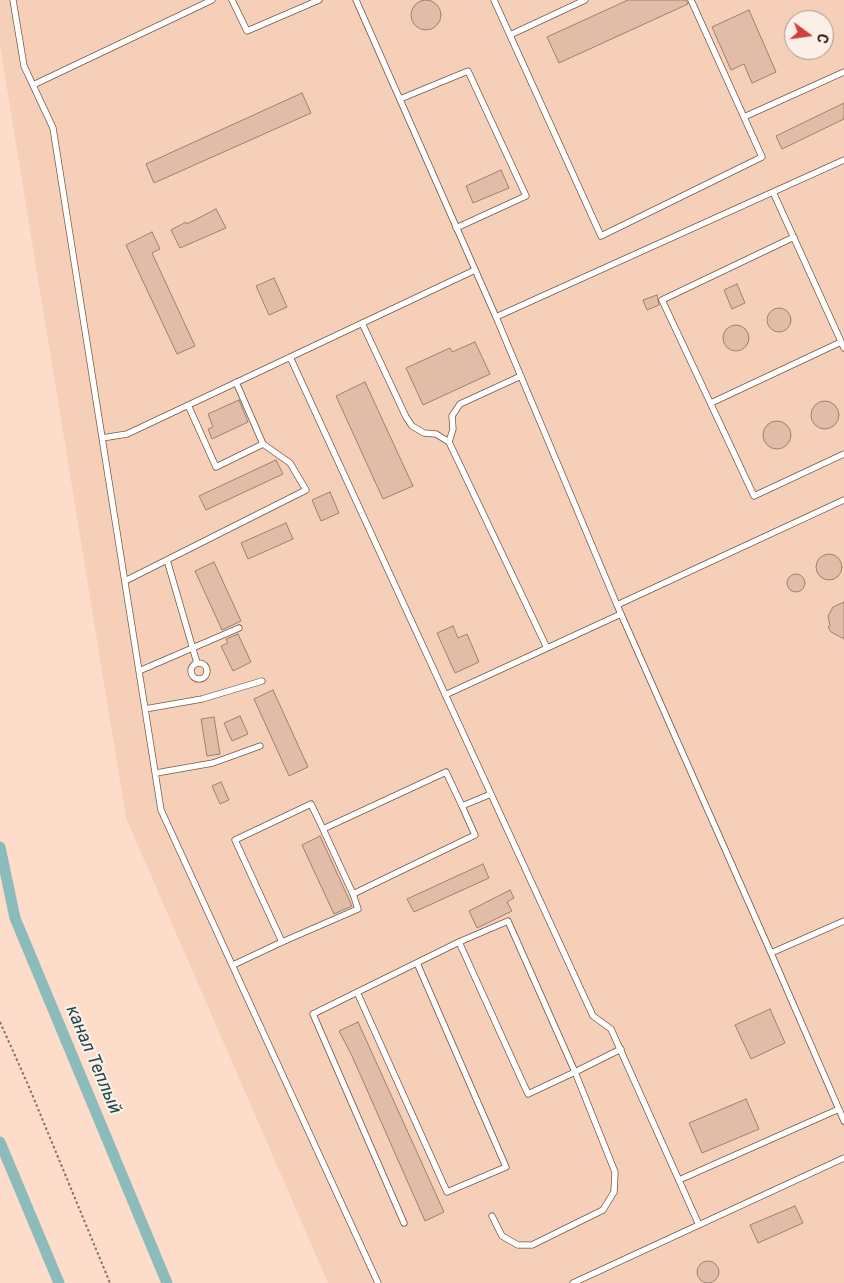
<!DOCTYPE html>
<html>
<head>
<meta charset="utf-8">
<style>
	body { margin:0 }
	#map { position:relative; width:844px; height:1283px; overflow:hidden; background:#fdddca; font-family:Roboto,sans-serif }
	canvas { display:block }
	.north { position:absolute; left:784px; top:10px; width:50px; height:50px; box-sizing:border-box; background:#fcefe7; border:1px solid #a3978f; border-radius:50%; rotate:104deg; font-size:14px; font-weight:700; line-height:20px; text-align:center; color:#1d120b }
	.north::after { content:''; display:block; margin:auto; width:18px; height:22px; background:#ce3f3e; clip-path:polygon(50% 0,100% 100%,50% 72%,0 100%) }
</style>
</head>
<body>
<div id="map">
<canvas width="844" height="1283"></canvas>
<div class="north">С</div>
</div>
<script>
const ctx = document.querySelector('canvas').getContext('2d');
ctx.lineJoin = 'round';
function paint(path, color) {
  ctx.fillStyle = color;
  ctx.fill(path, 'evenodd');
}
function shape(rows) {
  const path = new Path2D();
  for (const r of rows) {
    if (r.length === 3) {
      path.moveTo(r[0] + r[2], r[1]);
      path.arc(r[0], r[1], r[2], 0, 2 * Math.PI);
      continue;
    }
    path.moveTo(r[0], r[1]);
    for (let i = 2; i < r.length; i += 2) path.lineTo(r[i], r[i + 1]);
  }
  return path;
}
function stroke(path, color, width, dash) {
  ctx.strokeStyle = color;
  ctx.lineWidth = width;
  ctx.lineCap = dash ? 'butt' : 'round';
  ctx.setLineDash(dash || []);
  ctx.stroke(path);
}
function label(font, color, halo, rows, align = 'center') {
  ctx.font = font + ' Roboto,sans-serif';
  ctx.lineWidth = 4.5;
  ctx.setLineDash([]);
  ctx.textBaseline = 'middle';
  ctx.strokeStyle = halo;
  ctx.fillStyle = color;
  for (const [text, x, y, turn = 0] of rows) {
    ctx.save();
    ctx.translate(x, y);
    ctx.rotate((+turn || 0) * Math.PI / 180);
    ctx.textAlign = isNaN(turn) ? turn : align;
    if (halo) ctx.strokeText(text, 0, 0);
    ctx.fillText(text, 0, 0);
    ctx.restore();
  }
}
paint(shape([
	[0,0,844,0,844,1283,328,1283,126,818,0,46],
	[794,20,824,20,824,50,794,50]
]), '#f6cfb8');
stroke(shape([
	[0,847,15,918,167,1283],
	[0,1142,59,1283]
]), '#8bbbba', 11);
const building = shape([
	[628,0,686,0,688,4,559,63,547,37,628,0],
	[426,15,15],
	[749,10,776,72,752,83,744,64,731,70,712,27,749,10],
	[302,93,311,113,154,183,146,164,302,93],
	[844,103,844,119,782,149,776,136,844,103],
	[501,170,509,188,473,203,466,186,501,170],
	[216,209,226,228,180,248,171,230,186,222,187,224,216,209],
	[152,232,160,249,152,253,195,346,177,354,126,245,152,232],
	[274,278,287,307,269,315,256,286,274,278],
	[737,284,745,303,732,309,724,290,737,284],
	[657,295,659,305,647,310,643,300,657,295],
	[779,320,12],
	[736,338,13],
	[475,342,490,374,423,405,406,368,450,348,452,352,475,342],
	[365,382,413,486,383,499,336,396,365,382],
	[239,400,248,422,212,439,208,429,213,427,208,414,239,400],
	[825,415,14],
	[777,435,14],
	[276,460,283,474,206,510,199,496,276,460],
	[330,492,339,513,321,521,312,500,330,492],
	[286,523,293,539,248,559,241,543,286,523],
	[829,567,13],
	[214,562,241,621,222,630,195,571,214,562],
	[796,583,9],
	[844,602,844,639,831,632,828,627,830,626,828,616,833,607,844,602],
	[453,626,458,638,467,634,479,662,455,673,437,633,453,626],
	[238,634,251,662,233,671,221,646,228,643,226,639,238,634],
	[273,690,308,767,289,776,254,699,273,690],
	[240,716,248,734,232,741,224,723,240,716],
	[214,717,220,754,207,756,201,719,214,717],
	[221,782,229,800,220,804,212,786,221,782],
	[320,836,352,906,334,914,302,845,320,836],
	[483,864,489,878,414,912,407,899,483,864],
	[510,890,514,898,507,902,512,911,477,928,469,911,510,890],
	[770,1009,785,1043,751,1059,735,1025,770,1009],
	[358,1022,444,1212,425,1221,352,1056,339,1031,358,1022],
	[746,1099,759,1129,702,1153,689,1123,746,1099],
	[795,1206,803,1223,758,1243,750,1225,795,1206],
	[708,1272,11]
]);
paint(building, '#e1bda8');
stroke(building, '#9e8170', 1);
const service = shape([
	[13,0,24,66,53,128,161,810,378,1283],
	[232,0,247,31,319,0],
	[356,0,496,317],
	[494,0,601,236,762,157,691,0],
	[510,35,585,0],
	[33,85,212,0],
	[400,99,468,71,526,196,456,228],
	[744,117,844,72],
	[773,192,844,348],
	[794,237,662,300,754,496,844,454],
	[362,323,406,417,412,426,424,433,436,434,449,442,547,648],
	[290,357,593,1016,611,1029,699,1225],
	[711,403,841,342],
	[188,405,216,467,263,444],
	[102,438,127,434,475,270],
	[449,442,453,429,452,416,460,404,521,376],
	[167,560,197,663],
	[125,581,306,490,290,463,263,444,236,382],
	[617,605,496,317,844,160],
	[199,671,8],
	[139,671,239,628],
	[445,695,621,614],
	[145,709,202,699,262,681],
	[156,773,213,763,260,746],
	[462,806,446,772,323,829,353,894,475,835,462,806,491,794],
	[323,829,311,804,235,840,282,942,358,909,353,894],
	[844,921,771,953,844,1121],
	[771,953,617,605,844,500],
	[233,965,282,942],
	[357,992,447,1192,506,1167,417,963],
	[679,1180,839,1109],
	[492,1216,502,1236,518,1245,532,1245,603,1210,614,1192,615,1172,575,1072,508,921,459,942,528,1094,575,1072,621,1049],
	[404,1223,313,1014,459,942],
	[573,1283,844,1158]
]);
stroke(service, '#745949', 7);
stroke(shape([
	[0,1022,29,1087,110,1283]
]), '#867165', 2, [2.5, 2.5]);
stroke(service, '#fff', 5.5);
label('italic 18px', '#1b4747', '#fcefe7', [
	["канал Теплый",93,1060,67]
]);
</script>
</body>
</html>
